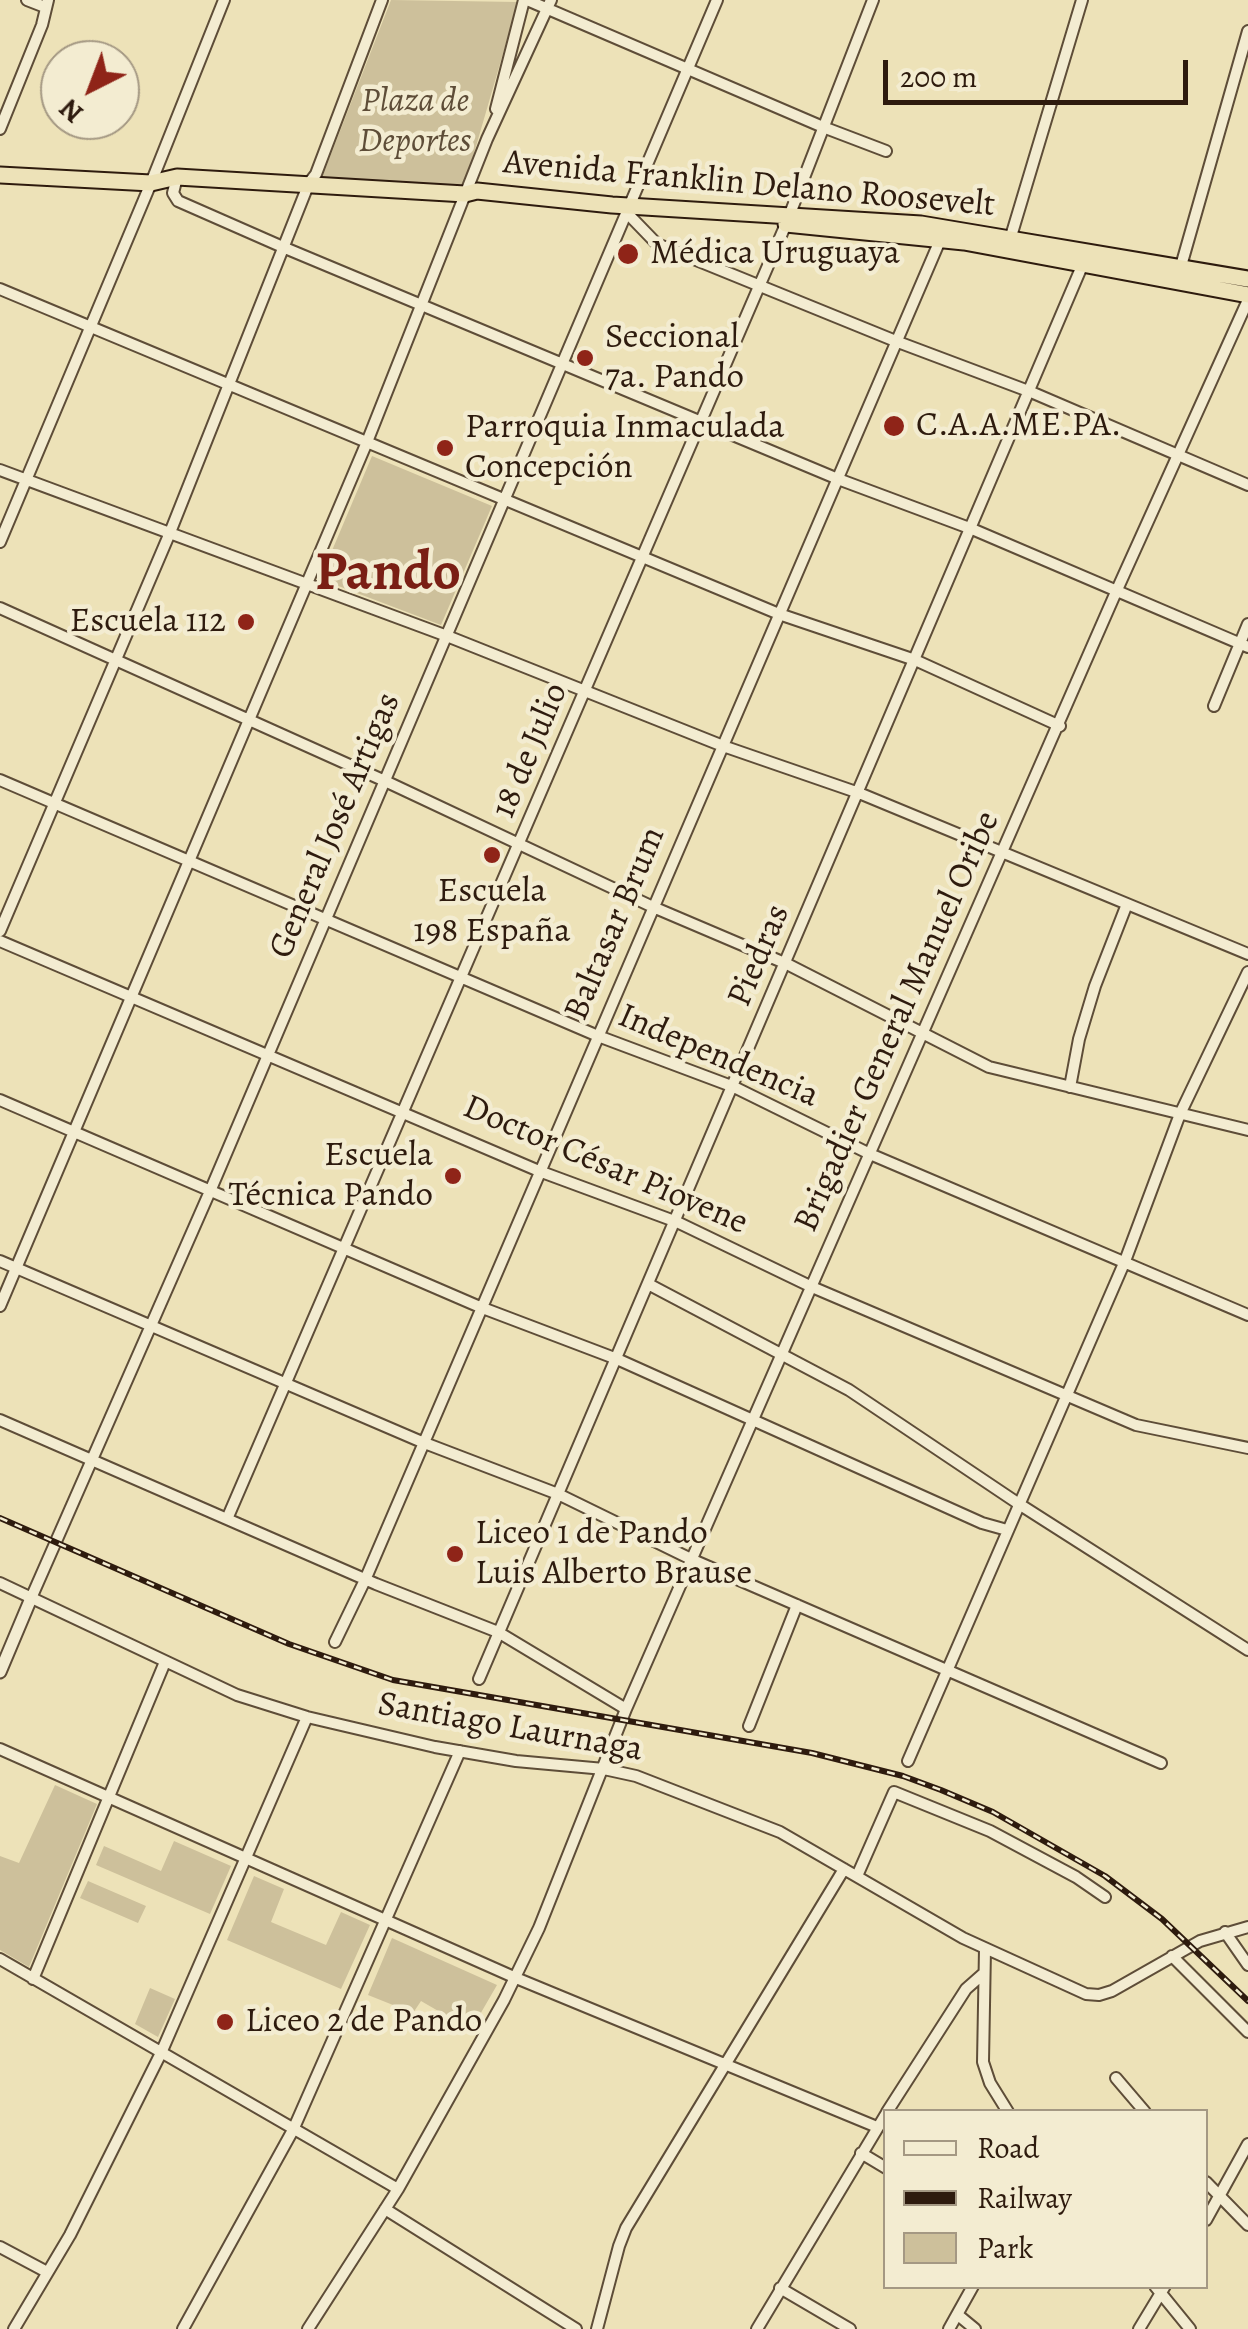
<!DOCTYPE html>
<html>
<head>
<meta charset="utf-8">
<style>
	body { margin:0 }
	#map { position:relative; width:1248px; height:2329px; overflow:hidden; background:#ede2b8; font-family:Alegreya,serif }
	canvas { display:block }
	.legend { position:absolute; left:883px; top:2109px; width:325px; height:180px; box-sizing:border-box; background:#f3ecd1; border:2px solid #a49883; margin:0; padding:12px 18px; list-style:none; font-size:30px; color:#2e1b0e }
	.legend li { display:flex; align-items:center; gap:20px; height:50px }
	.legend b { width:50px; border:2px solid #a49883 }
	.north { position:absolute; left:40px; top:40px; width:100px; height:100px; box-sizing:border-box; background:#f3ecd1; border:2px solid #a49883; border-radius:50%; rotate:222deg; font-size:28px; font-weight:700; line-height:40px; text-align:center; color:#2e1b0e }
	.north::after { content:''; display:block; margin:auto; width:35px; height:45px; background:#8f2418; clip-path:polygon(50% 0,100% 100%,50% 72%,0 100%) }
	.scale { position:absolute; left:883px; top:60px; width:305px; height:45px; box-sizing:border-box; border:5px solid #2e1b0e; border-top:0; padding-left:12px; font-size:30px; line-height:35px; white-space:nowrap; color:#2e1b0e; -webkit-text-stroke:8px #f3ecd1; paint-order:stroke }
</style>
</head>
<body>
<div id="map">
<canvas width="1248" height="2329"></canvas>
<ul class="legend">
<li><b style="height:12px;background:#f3ecd1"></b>Road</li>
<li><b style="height:12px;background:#2e1b0e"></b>Railway</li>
<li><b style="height:28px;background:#cdc09b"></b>Park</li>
</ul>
<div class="north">N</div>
<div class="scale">200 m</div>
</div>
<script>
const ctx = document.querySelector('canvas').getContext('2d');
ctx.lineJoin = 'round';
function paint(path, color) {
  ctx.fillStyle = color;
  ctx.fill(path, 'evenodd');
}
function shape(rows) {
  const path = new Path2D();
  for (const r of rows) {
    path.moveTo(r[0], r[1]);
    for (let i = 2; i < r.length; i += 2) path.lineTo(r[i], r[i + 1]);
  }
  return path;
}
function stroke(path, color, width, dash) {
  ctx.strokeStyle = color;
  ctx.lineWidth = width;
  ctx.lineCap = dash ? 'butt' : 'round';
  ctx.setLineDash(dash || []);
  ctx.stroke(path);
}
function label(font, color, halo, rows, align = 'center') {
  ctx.font = font + ' Alegreya,serif';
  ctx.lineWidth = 9;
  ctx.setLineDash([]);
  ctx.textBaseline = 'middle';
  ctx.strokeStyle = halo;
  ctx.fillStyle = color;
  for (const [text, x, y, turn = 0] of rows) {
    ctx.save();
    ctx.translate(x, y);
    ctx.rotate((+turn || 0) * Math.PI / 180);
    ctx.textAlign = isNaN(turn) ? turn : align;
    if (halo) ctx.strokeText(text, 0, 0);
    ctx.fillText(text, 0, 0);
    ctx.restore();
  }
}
paint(shape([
	[391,0,518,2,463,191,321,180],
	[372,456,492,506,441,625,320,579],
	[55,1785,97,1804,29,1967,0,1950,0,1856,19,1863],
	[174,1841,231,1866,210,1914,96,1865,104,1846,161,1871],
	[254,1876,284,1889,271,1922,326,1945,341,1912,370,1925,341,1989,227,1940],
	[88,1881,146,1906,138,1923,80,1898],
	[392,1938,497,1985,471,2030,421,2001,413,2013,368,1995],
	[150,1988,175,1999,158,2037,135,2024]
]), '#cdc09b');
const minor = shape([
	[27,0,45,7],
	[527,0,823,127,886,151],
	[496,109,524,0],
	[0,129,42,25,48,0],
	[177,177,173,193,178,201,285,248,838,479,972,529,1248,647],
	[628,214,657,244,898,342,1031,392,1248,485],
	[1009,243,1082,0],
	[1181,266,1248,31],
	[0,289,779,614,915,660,1060,726],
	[0,470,447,636,723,746,859,793,1248,954],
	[0,542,151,183,224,0],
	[0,608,385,781,653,907,787,964,989,1067,1248,1130],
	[1214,706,1248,624],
	[0,780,598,1036,734,1087,870,1154,1248,1315],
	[0,931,169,535,309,183,316,174,382,0],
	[0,941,539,1171,677,1222,812,1287,1136,1425,1248,1448],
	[1070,1087,1079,1039,1095,986,1127,904],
	[0,1100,480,1307,617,1359,982,1523,1007,1530],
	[0,1261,422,1442,558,1494,693,1560,1161,1763],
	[650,1285,849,1390,1019,1504,1248,1650],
	[0,1306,367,442,487,139,551,0],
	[0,1420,376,1584,498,1632,626,1709],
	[227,1519,786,224,873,0],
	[0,1583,237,1695,307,1717,435,1747,516,1761,604,1769,636,1776,780,1832,963,1938,1086,1994,1099,1995,1112,1991,1200,1941,1248,1927],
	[32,1596,211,1189,717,0],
	[335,1642,365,1580,941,238],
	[479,1679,1085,259],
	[749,1726,797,1605],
	[0,1749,516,1978,877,2127],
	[908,1761,1125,1261,1180,1114,1248,972],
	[857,1876,894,1792,990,1831,1076,1877,1105,1897],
	[1225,1932,1248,1965],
	[985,1949,983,2062,990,2083,1008,2112],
	[1172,1956,1248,2032],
	[0,1959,398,2189],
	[33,1979,165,1662],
	[1116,2078,1145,2112],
	[887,2112,966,1989,983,1974],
	[861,2153,886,2168],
	[1206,2182,1248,2225],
	[385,2209,576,2329],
	[1206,2220,1248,2144],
	[0,2247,47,2272],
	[1155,2286,1190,2329],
	[780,2288,850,2329],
	[958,2315,975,2329],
	[14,2329,70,2235,161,2053,307,1717],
	[183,2329,293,2130,460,1751],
	[308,2329,398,2189,504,2000,539,1928,626,1709,1116,592,1248,300],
	[597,2329,619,2246,626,2228,844,1869],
	[757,2329,886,2114],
	[949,2329,973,2286],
	[1139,2329,1165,2286]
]);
const tertiary = shape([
	[0,1672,32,1596]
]);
const trunk = shape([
	[0,175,151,183,177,177,465,194,477,191,612,205,921,224,1248,279],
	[786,224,964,242,1248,295]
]);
stroke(minor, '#5e4d38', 14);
stroke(tertiary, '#5e4d38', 15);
stroke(trunk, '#2e1b0e', 19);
stroke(minor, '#f3ecd1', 10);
stroke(tertiary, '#f3ecd1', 11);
stroke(trunk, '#ede2b8', 15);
const rail = shape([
	[0,1518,289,1644,393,1680,812,1753,903,1776,941,1790,993,1812,1105,1876,1162,1919,1248,2001]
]);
stroke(rail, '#2e1b0e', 6);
stroke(rail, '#f3ecd1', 2.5, [8]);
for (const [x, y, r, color] of [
	[628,254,12,"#8f2418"],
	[585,358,10,"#8f2418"],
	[894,426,12,"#8f2418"],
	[445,448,10,"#8f2418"],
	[246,622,10,"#8f2418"],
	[492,855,10,"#8f2418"],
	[453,1176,10,"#8f2418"],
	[455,1554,10,"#8f2418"],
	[225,2022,10,"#8f2418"]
]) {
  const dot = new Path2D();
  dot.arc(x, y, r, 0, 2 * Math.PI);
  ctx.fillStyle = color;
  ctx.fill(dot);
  stroke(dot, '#f3ecd1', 4);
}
label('italic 35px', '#5e4d38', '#f3ecd1', [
	["Plaza de",415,102],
	["Deportes",415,142]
]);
label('35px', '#2e1b0e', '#f3ecd1', [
	["Avenida Franklin Delano Roosevelt",749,185,5],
	["18 de Julio",531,751,-67],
	["General José Artigas",336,826,-67],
	["Baltasar Brum",616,924,-67],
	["Piedras",760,956,-67],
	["Brigadier General Manuel Oribe",898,1022,-66],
	["Independencia",718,1057,23],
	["Doctor César Piovene",605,1166,23],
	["Santiago Laurnaga",510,1728,10]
]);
label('35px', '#2e1b0e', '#f3ecd1', [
	["Médica Uruguaya",650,254],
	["Seccional",605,338],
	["7a. Pando",605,378],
	["C.A.A.ME.PA.",916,426],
	["Parroquia Inmaculada",465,428],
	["Concepción",465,468],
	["Escuela 112",226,622,"right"],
	["Escuela",492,892,"center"],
	["198 España",492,932,"center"],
	["Escuela",433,1156,"right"],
	["Técnica Pando",433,1196,"right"],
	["Liceo 1 de Pando",475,1534],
	["Luis Alberto Brause",475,1574],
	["Liceo 2 de Pando",245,2022]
], 'left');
label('bold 55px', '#7a1f14', '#f3ecd1', [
	["Pando",388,575]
]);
</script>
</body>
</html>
